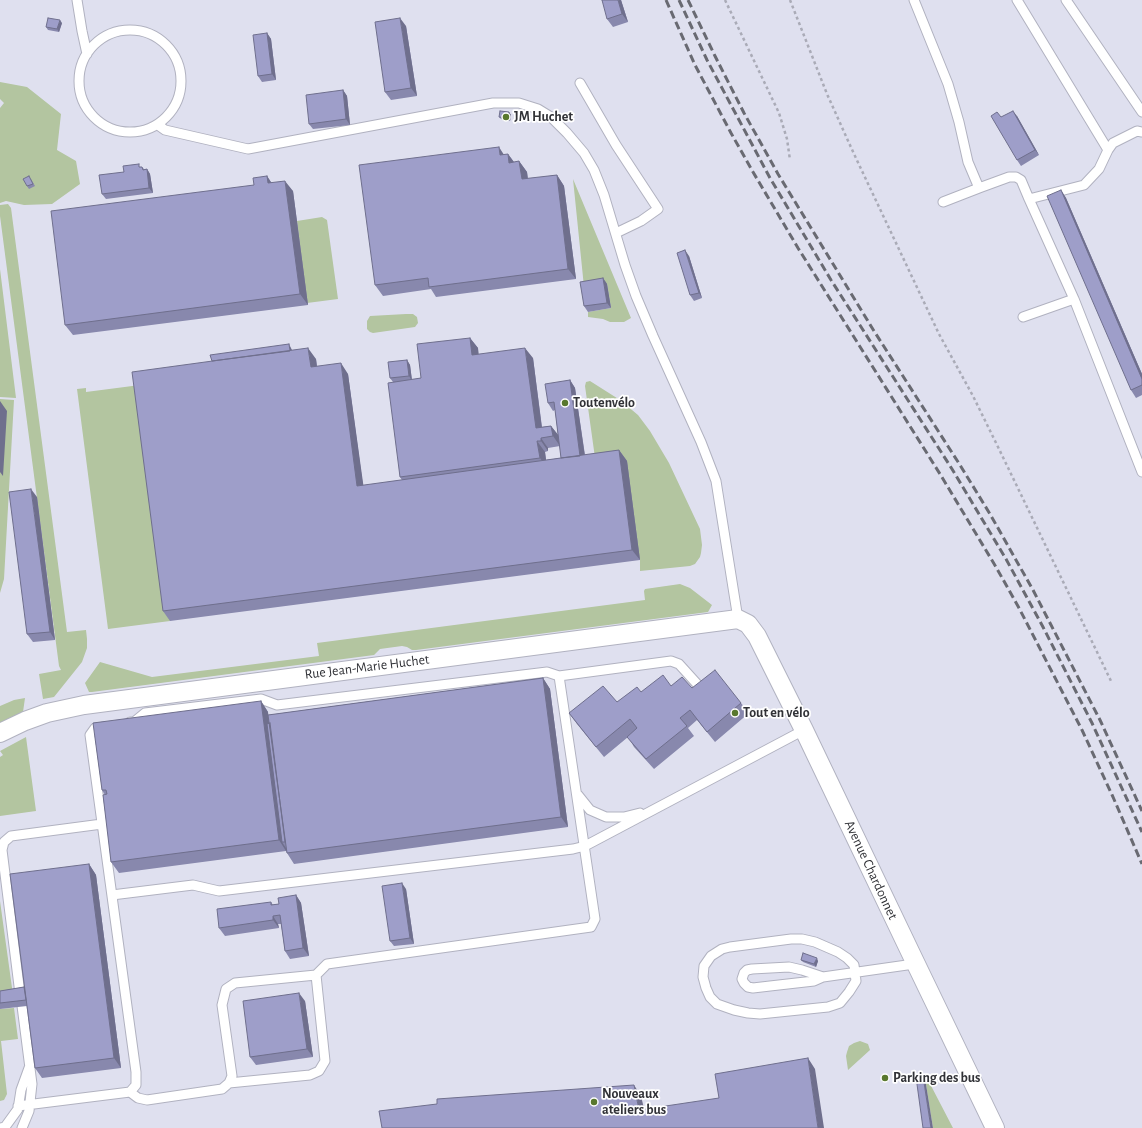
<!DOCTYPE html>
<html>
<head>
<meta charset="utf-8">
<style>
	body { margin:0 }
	canvas { display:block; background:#dfe0ef }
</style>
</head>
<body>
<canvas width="1142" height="1128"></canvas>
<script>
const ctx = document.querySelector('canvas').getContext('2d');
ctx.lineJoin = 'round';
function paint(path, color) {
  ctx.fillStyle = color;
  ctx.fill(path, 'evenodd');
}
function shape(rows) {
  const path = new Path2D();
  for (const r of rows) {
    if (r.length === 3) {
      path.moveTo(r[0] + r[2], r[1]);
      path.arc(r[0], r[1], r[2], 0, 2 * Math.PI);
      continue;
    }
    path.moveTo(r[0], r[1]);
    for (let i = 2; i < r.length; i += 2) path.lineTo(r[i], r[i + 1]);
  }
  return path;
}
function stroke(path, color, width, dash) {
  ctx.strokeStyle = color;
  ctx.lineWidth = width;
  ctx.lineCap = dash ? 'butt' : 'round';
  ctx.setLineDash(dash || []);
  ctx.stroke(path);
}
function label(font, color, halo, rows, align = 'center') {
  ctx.font = font + ' "Alegreya Sans",sans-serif';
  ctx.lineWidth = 3.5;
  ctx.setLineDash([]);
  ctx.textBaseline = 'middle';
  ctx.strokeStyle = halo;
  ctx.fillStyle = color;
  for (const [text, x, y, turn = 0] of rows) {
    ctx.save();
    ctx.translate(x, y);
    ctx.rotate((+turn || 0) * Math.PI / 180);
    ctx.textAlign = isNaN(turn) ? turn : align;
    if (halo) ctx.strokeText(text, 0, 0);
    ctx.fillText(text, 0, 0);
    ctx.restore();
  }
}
paint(shape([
	[0,82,27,87,61,114,57,150,76,161,80,184,52,204,24,205,6,201,0,203,0,108,4,103,0,99],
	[573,179,631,318,624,322,610,322,603,319,588,317,588,312,611,308,607,284,584,287],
	[8,204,11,208,67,632,86,630,87,639,87,648,82,662,54,697,43,699,39,674,61,670,59,666,0,216,0,205],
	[322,217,327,220,338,299,307,303,297,221],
	[0,269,16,398,0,397],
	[406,314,413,314,417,317,418,323,415,327,373,333,370,332,367,329,367,321,370,316],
	[590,381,620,400,638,415,650,431,669,463,700,529,702,545,701,553,700,557,695,564,690,566,640,571,640,560,596,465,585,386,586,382],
	[140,385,170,621,108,629,77,389,86,388,86,392],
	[0,399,14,400,4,579,0,593],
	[680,584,690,588,712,605,708,612,416,650,412,650,407,647,402,646,380,649,374,655,92,692,89,692,85,683,100,662,152,677,319,656,317,643,645,600,644,591,645,589],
	[25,698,23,712,0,725,0,706,14,700],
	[26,737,36,811,0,816,0,757,3,755,0,751],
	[0,901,13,995,0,997],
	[14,1008,18,1039,1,1041,7,1094,4,1100,0,1101,0,1009],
	[860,1041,868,1044,870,1050,848,1070,846,1056,847,1052,849,1046,854,1043],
	[925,1078,927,1078,953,1128,933,1128]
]), '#b3c5a0');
const service = shape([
	[77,0,82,31,87,54],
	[914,0,948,84,959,122,968,162,979,188,1009,177,1016,177,1021,180,1029,199,1074,299,1142,472],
	[1017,0,1108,150],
	[1066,0,1142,112],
	[130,81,51],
	[580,83,616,145,658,209,641,221,616,233],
	[158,125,165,130,248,149,493,103,519,103,538,109,551,117,567,133,584,153,594,170,604,195,625,265,636,296,653,336,701,442,716,481,738,619],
	[1029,199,1084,185,1099,169,1108,150,1113,143,1137,131,1142,132],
	[943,202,979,188],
	[1023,317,1074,299],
	[130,722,134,722,145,713,261,699,277,705,547,672,559,676,671,661,679,664,698,685],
	[578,795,590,810,606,817,624,817,640,813],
	[112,895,193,885,219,891,573,849,585,846,804,730],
	[791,939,802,939,815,942,838,952,847,958,854,965,856,981,849,992,840,1003,828,1007,760,1014,748,1013,734,1010,717,1004,710,997,706,988,703,977,704,966,711,956,722,949,730,947,791,939],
	[823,977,802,970,789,967,752,969,747,970,744,973,742,979,744,983,748,987,753,988,770,986,814,981,823,977,907,965,915,962],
	[20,994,2,850,4,842,11,836,102,824],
	[229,1083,310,1075,319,1071,325,1061,316,975],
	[130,1092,138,1098,147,1100,222,1089,229,1083,232,1076,222,1005,226,989,235,983,316,975,327,964,591,927,595,919,559,676],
	[18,1106,130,1092,136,1085,136,1072,90,735,95,728,105,727],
	[0,1128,5,1127,18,1109,21,1090,29,1068],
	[22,1128,29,1111,32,1084,22,1006]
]);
const minor = shape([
	[0,733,25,721,47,713,84,705,738,619,748,624,757,636,804,730,915,962,995,1128]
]);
stroke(service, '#b1b2c0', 11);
stroke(minor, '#b1b2c0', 20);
stroke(shape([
	[725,0,779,113,787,139,790,160],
	[790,0,827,94,854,154,939,334,973,396,999,449,1111,681]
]), '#aaabb7', 2.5, [3, 3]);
stroke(service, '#fff', 9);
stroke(minor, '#fff', 18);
stroke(shape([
	[666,0,695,65,731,133,753,172,798,248,940,474,996,567,1019,608,1082,730,1113,797,1142,864],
	[679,0,707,60,770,178,831,280,952,469,1006,559,1043,627,1092,723,1142,832],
	[688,0,715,56,744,113,778,174,874,331,960,465,990,514,1033,590,1100,720,1142,811]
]), '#696a72', 3, [8, 4]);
paint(shape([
	[621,0,628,22,613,27,607,19],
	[62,23,59,32,48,30,46,27],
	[406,26,417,96,391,100,385,92],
	[267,33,271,39,276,80,262,82,258,76],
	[343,90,347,96,350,125,313,129,309,124],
	[509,112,511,115,510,121,501,119,499,117],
	[1017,116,1039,155,1021,166,1017,160,1001,117],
	[508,154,514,162,519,161,527,172,528,179,557,175,564,186,576,279,436,297,431,289,383,296,375,285,504,155],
	[142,167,144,169,147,169,150,174,153,193,106,199,102,194,124,172],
	[267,176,271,182,293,191,308,305,73,335,65,325,254,185],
	[31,179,35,186,29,189,27,186],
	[1061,190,1066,198,1142,374,1142,395,1136,398,1131,390],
	[689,256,702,298,694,301,690,295],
	[603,278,607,284,611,308,588,312,584,306],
	[470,338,478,348,478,354,533,358,542,427,551,426,558,435,555,410,553,411,548,403,570,380,575,388,585,455,619,450,627,461,640,560,170,621,163,611,212,361,292,350,293,351,316,359,317,366,348,374,363,486,402,480,400,477,393,382,390,378,407,360,410,365,412,380,421,378],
	[560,446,561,458,546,460,545,452,548,451,548,448],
	[37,497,55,640,33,642,27,634],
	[543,678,550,689,568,827,294,864,287,853,286,851,119,873,111,862,105,795,102,790,261,701,268,712,268,715],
	[671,686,692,688,741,703,749,713,715,742,697,720,688,728,694,736,654,769,634,747,628,737,604,757,577,724,569,713,617,702,641,692],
	[89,864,96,875,121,1068,42,1078,35,1068,27,1006,0,1009,0,991,24,987],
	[406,889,414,944,394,946,390,941],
	[296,895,301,903,309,956,290,959,285,951,281,924,278,924,279,928,225,936,219,928,271,902,273,905,279,904],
	[801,960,818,961,816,967,803,962],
	[305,1001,313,1057,256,1065,250,1057]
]), '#8888ad');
paint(shape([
	[618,0,621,0,628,22,622,14],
	[400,18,406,26,417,96,411,88],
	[60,20,62,23,59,32,57,29],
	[267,33,271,39,276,80,272,74],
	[343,90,347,96,350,125,346,119],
	[1013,111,1017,116,1039,155,1035,150],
	[509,112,511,115,510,121,508,118],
	[499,147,506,158,500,155],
	[508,154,516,165,509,163],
	[519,161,527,172,529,190,522,179],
	[147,169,150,174,153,193,149,188],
	[557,175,564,186,576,279,568,269],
	[267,176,274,187,268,183],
	[285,181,293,191,308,305,300,294],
	[1061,190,1066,198,1142,374,1142,379],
	[685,250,689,256,702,298,699,293],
	[603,278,607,284,611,308,607,303],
	[470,338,478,348,480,365,472,355],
	[289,344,292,350,294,362,291,356],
	[308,348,316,359,318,377,311,367],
	[525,348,533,358,543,437,536,428],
	[407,360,410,365,412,381,409,376],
	[341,363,348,374,365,497,357,486],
	[570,380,575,388,586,464,580,456],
	[0,401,7,411,3,476,0,472],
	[551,426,559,436,560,446,553,436],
	[541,438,548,448,548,451,541,441],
	[537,441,545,452,547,468,540,458],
	[619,450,627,461,640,560,632,550],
	[31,489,37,497,55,640,50,632],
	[543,678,550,689,568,827,561,817],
	[261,701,268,712,285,842,282,842,286,848,286,851,279,840],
	[89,864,96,875,121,1068,114,1058],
	[402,883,406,889,414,944,410,938],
	[296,895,301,903,309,956,303,948],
	[273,916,278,924,279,928,273,920],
	[817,958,818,961,816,967,814,964],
	[299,993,305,1001,313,1057,307,1049],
	[808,1058,815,1069,824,1128,818,1128],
	[923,1076,925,1078,933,1128,931,1128],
	[634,1085,641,1096,647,1121,639,1110]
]), '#6f6f8d');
const building = shape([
	[602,0,618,0,622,14,607,19,602,0],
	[48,18,60,20,57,29,46,27,48,18],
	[400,18,411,88,385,92,375,22,400,18],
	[267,33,272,74,258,76,253,35,267,33],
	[343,90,346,119,309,124,306,95,343,90],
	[500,111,509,112,508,118,499,117,500,111],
	[1013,111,1035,150,1017,160,991,116,997,112,1001,117,1013,111],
	[499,147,500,155,508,154,509,163,519,161,522,179,557,175,568,269,429,287,428,278,375,285,359,165,499,147],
	[139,164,139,167,142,167,143,170,147,169,149,188,102,194,99,175,124,172,123,166,139,164],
	[29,176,33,184,27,186,23,179,29,176],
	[267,176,268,183,285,181,300,294,65,325,51,211,254,185,253,178,267,176],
	[1061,190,1142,379,1142,385,1131,390,1047,196,1061,190],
	[685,250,699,293,690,295,677,253,685,250],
	[603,278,607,303,584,306,580,282,603,278],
	[470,338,472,355,525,348,536,428,551,426,553,436,541,438,541,441,537,441,540,458,400,477,388,383,421,378,417,344,470,338],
	[289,344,290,351,212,361,210,355,289,344],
	[308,348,311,367,341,363,357,486,619,450,632,550,163,611,132,372,308,348],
	[407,360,409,376,390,378,388,362,407,360],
	[570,380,580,456,561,458,554,402,548,403,545,384,570,380],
	[31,489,50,632,27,634,9,492,31,489],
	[715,670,741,703,707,732,690,710,680,718,687,726,646,759,627,737,637,728,630,719,596,747,569,713,603,686,617,702,637,687,641,692,663,675,671,686,682,677,692,688,715,670],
	[543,678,561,817,287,853,268,715,543,678],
	[261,701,279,840,111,862,103,795,107,794,106,790,102,790,93,723,261,701],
	[270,723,285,842,282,842,267,724,270,723],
	[89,864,114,1058,35,1068,10,874,89,864],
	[402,883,410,938,390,941,382,886,402,883],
	[296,895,303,948,285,951,280,915,273,916,273,920,219,928,217,909,271,902,271,905,279,904,278,898,296,895],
	[803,953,817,958,814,964,801,960,803,953],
	[24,987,26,1000,0,1003,0,991,24,987],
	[299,993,307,1049,250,1057,243,1001,299,993],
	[808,1058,818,1128,382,1128,379,1111,437,1104,437,1099,634,1085,639,1110,719,1098,715,1074,808,1058],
	[923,1076,931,1128,923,1128,916,1077,923,1076]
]);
paint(building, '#9e9ec9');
stroke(building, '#6f6f8d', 1);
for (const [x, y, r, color] of [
	[506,117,4,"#59782e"],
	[565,403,4,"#59782e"],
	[735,713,4,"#59782e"],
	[885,1078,4,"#59782e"],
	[594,1102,4,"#59782e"]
]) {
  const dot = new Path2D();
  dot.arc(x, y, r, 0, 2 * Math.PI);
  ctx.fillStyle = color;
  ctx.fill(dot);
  stroke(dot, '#fff', 1.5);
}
label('bold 14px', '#313237', '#fff', [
	["JM Huchet",514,117],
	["Toutenvélo",573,403],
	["Tout en vélo",743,713],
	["Parking des bus",893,1078],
	["Nouveaux",602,1094],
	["ateliers bus",602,1110]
], 'left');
label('14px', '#313237', '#fff', [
	["Rue Jean-Marie Huchet",367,667,-7],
	["Avenue Chardonnet",871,870,65]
]);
</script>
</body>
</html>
